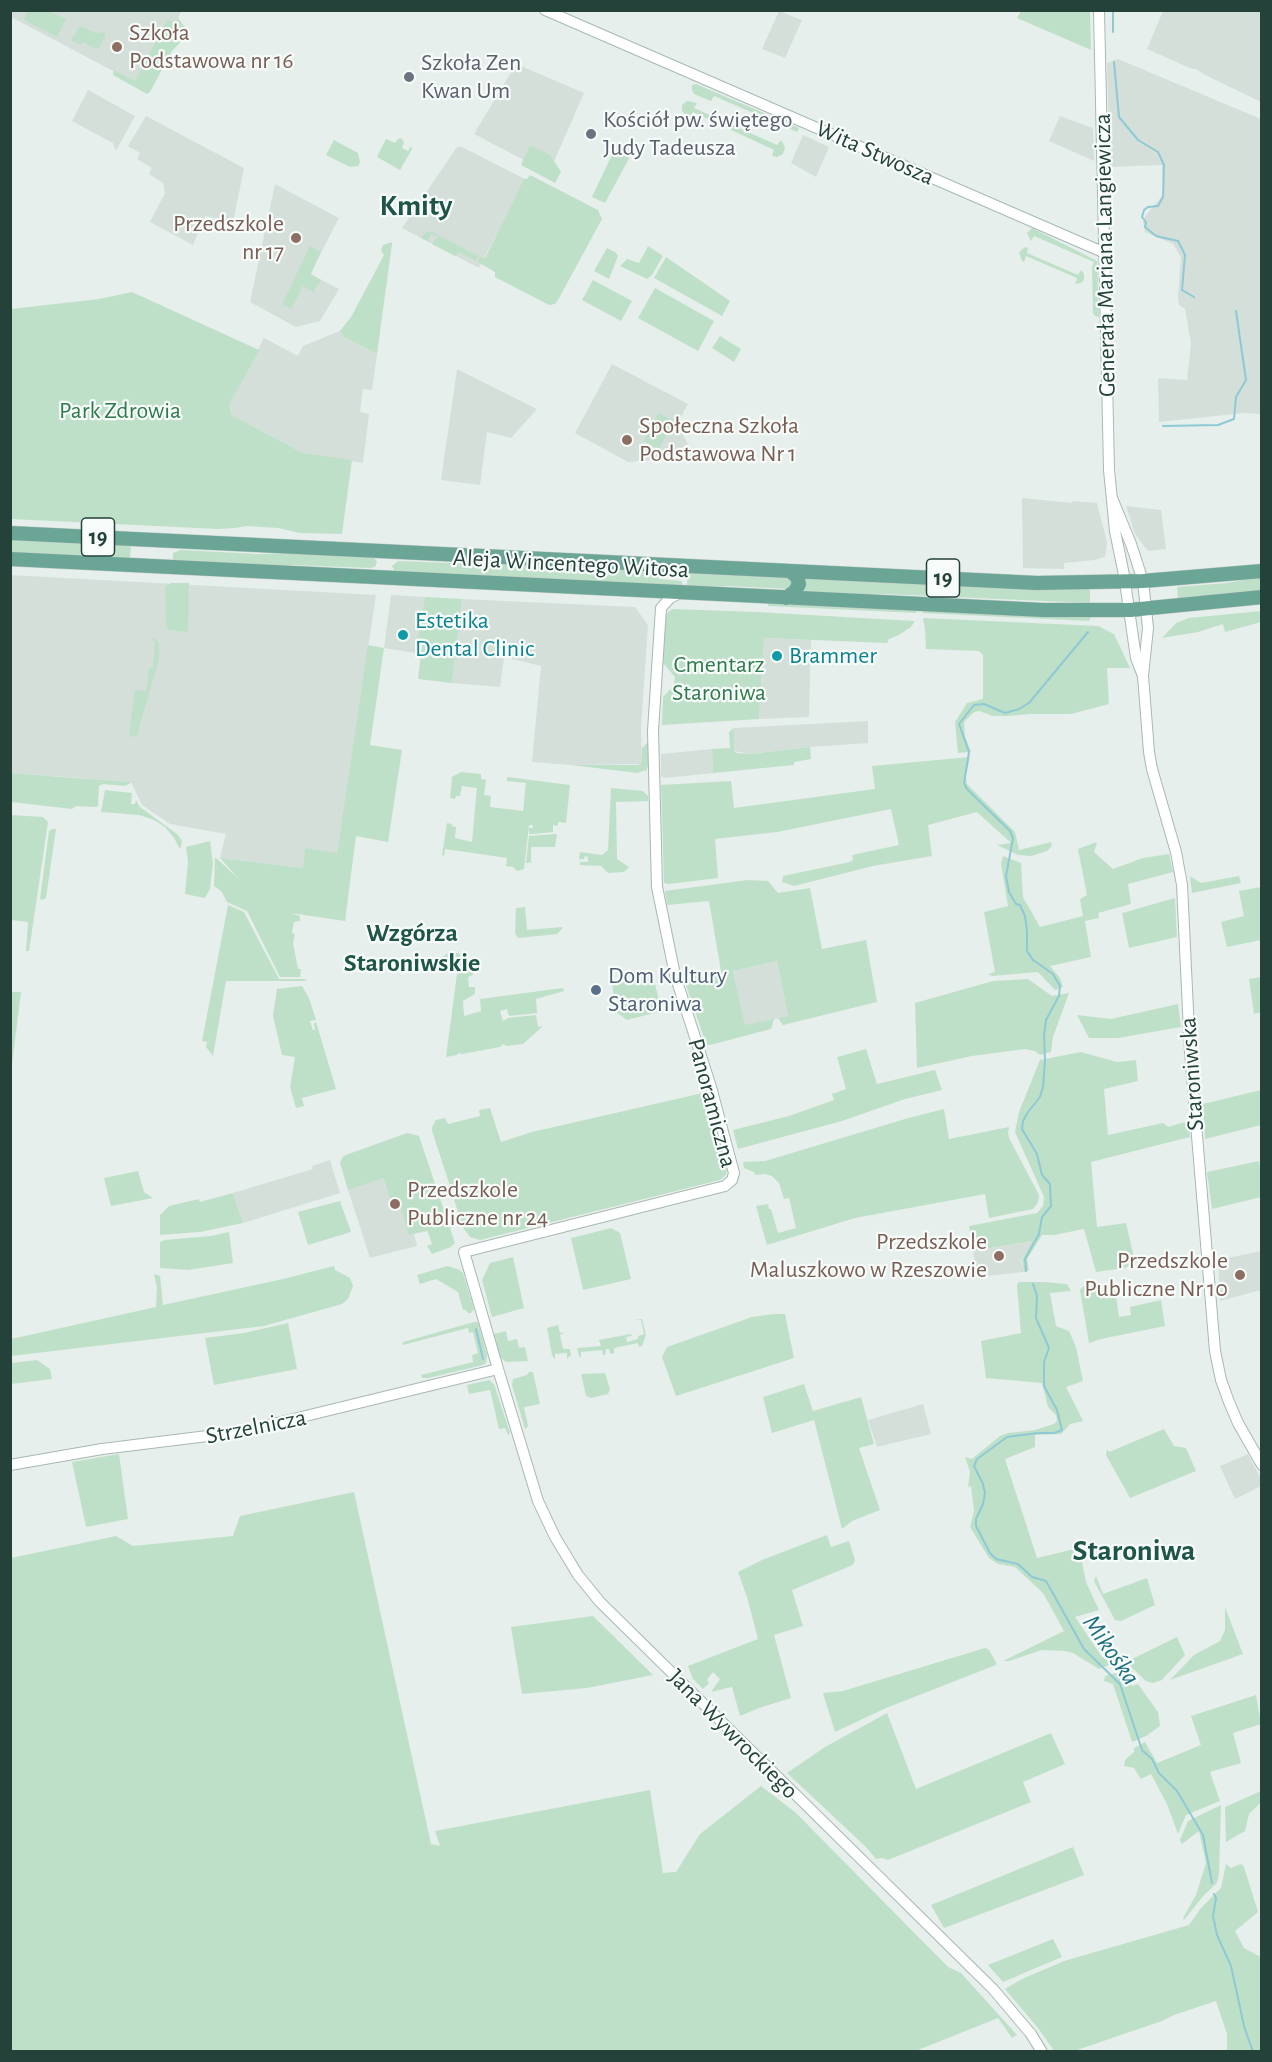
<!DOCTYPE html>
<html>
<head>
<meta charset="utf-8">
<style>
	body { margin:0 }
	#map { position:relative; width:1272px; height:2062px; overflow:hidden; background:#e6efeb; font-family:"Alegreya Sans",sans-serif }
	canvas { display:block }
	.frame { position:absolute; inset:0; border:12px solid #24423a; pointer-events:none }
</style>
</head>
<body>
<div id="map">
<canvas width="1272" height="2062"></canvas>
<div class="frame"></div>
</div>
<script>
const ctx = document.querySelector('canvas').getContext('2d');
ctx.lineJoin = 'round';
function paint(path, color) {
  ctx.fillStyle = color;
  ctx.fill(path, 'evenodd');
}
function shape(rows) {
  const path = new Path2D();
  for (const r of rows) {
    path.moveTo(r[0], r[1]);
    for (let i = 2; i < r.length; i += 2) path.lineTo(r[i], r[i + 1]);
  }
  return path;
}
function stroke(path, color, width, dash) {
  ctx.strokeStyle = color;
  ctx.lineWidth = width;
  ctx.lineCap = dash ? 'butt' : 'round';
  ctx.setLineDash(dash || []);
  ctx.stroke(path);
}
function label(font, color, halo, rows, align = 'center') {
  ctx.font = font + ' "Alegreya Sans",sans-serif';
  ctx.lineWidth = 4.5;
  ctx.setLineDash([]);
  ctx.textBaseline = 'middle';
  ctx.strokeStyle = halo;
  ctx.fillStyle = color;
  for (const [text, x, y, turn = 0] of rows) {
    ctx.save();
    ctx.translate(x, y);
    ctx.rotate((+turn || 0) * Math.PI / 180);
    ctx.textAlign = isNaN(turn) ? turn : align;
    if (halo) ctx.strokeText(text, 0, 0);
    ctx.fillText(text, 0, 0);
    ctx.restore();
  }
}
paint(shape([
	[10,11,181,11,149,90,11,17],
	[779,11,802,20,785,58,762,49],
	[1163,11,1261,11,1261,102,1205,75,1196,69,1192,69,1147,49],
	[1118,59,1261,119,1261,414,1244,413,1159,422,1158,378,1187,380,1191,343,1185,309,1179,305,1178,296,1181,257,1173,244,1145,232,1143,222,1146,215,1163,195,1162,165,1110,167,1107,63],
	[516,64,584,93,549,173,474,134],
	[88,90,135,116,116,151,113,143,72,121],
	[146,116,244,168,233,222,205,216,193,245,150,222,165,193,163,183,149,174,152,168,137,159,140,153,128,146],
	[1060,116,1093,128,1094,161,1049,141],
	[803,135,829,147,816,177,791,163],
	[457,147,462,147,525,179,479,268,402,228],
	[275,184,339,218,310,274,339,289,320,321,296,327,250,302],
	[340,331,344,337,377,354,372,390,363,389,360,412,369,414,363,463,303,453,232,415,229,405,264,338,298,356,303,346],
	[612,364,688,404,677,424,688,444,661,459,628,462,575,433],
	[457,369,537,409,511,438,487,432,480,485,441,480],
	[1022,498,1072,503,1072,501,1097,503,1107,542,1105,557,1094,560,1064,563,1064,569,1023,568],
	[1126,506,1161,510,1166,549,1148,551,1135,534],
	[10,575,376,595,337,854,303,868,220,858,226,834,170,824,142,805,131,782,11,773],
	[391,595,425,597,416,653,384,648],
	[462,599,635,607,648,625,641,728,642,764,571,765,532,762,541,666,504,657,500,687,452,683],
	[764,638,811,640,809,717,759,719],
	[868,721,868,743,810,747,750,754,734,751,734,728],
	[712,749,713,773,665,778,661,776,661,754],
	[777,961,788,1016,745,1026,733,971],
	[330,1160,340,1193,243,1223,233,1193,313,1169,312,1166],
	[424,1164,443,1218,440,1229,414,1234,417,1246,370,1258,348,1190],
	[1033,1241,1021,1261,1024,1272,977,1277,973,1251],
	[1261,1251,1261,1290,1220,1301,1218,1260],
	[923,1404,931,1434,877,1447,868,1420],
	[1248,1454,1261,1479,1261,1486,1235,1499,1220,1466]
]), '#d4dfda');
paint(shape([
	[28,11,49,11,66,19,57,37,24,20],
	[1021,11,1090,11,1091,50,1017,18],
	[178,18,189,33,172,51,150,92,147,94,113,75,114,70,135,81,167,20,176,22],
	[80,26,99,34,101,32,105,33,105,37,99,48,96,49,83,42,80,45,71,40],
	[696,84,799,128,797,132,714,96,711,101,694,94,692,90,692,85],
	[687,101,697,103,694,108,777,145,781,140,785,147,783,154,777,157,772,156,774,150,693,112,690,117,685,114,682,111,682,105],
	[401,138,404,142,402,148,408,151,411,146,412,149,400,170,377,157,386,139,395,143,398,139],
	[334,140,358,153,360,162,358,166,350,167,326,155],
	[617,144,633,151,605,203,592,197],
	[532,146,550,155,561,172,555,183,521,165,529,147],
	[530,175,598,210,602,219,558,300,555,304,549,305,495,277,495,272,478,262,480,257,485,258,524,179,527,179],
	[1032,228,1097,261,1099,317,1095,316,1093,313,1092,267,1094,262,1034,236,1031,241,1027,233],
	[426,232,432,232,479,256,476,261,459,252,455,256,432,244,438,237,432,234,428,239,429,242,421,238],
	[392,242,392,244,377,354,344,337,340,331,351,317,384,255,381,250,383,245],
	[310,246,321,252,311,274,321,280,313,292,303,286,291,309,282,304],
	[648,246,663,256,652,275,647,279,620,266,627,259,639,263],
	[1026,247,1028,248,1027,253,1078,275,1081,270,1084,274,1084,280,1081,283,1075,284,1077,278,1026,256,1024,262,1022,261,1019,253,1022,249],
	[607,248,615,252,618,256,609,279,594,271],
	[666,257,730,301,722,316,654,278],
	[593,280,632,301,621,321,582,300],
	[655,288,714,321,698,351,638,318],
	[132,292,259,350,229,405,232,415,303,453,352,460,342,534,300,533,278,528,246,526,235,528,218,529,11,519,11,309,99,299],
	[720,336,741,349,734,362,712,348],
	[658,413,674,421,659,449,644,441],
	[10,538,131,544,130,561,11,555],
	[181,550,258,554,322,553,373,556,377,562,375,567,370,568,292,565,254,567,173,561,173,553],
	[398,561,450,563,488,561,659,570,659,579,682,581,682,588,395,572,392,566],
	[663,570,790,576,795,579,790,589,727,586,687,588,687,577,663,575],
	[804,577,1090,589,1090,603,884,594,839,595,800,594],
	[1261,577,1261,592,1178,600,1177,587,1227,583],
	[171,583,189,583,188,632,169,630,166,626,165,589,166,586],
	[425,597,462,599,452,683,418,679,422,644,418,637],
	[768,603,915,610,917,613,768,606],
	[673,609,757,612,915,621,911,627,899,635,889,639,887,643,764,638,759,719,662,725,663,697,674,685,675,677,663,663,666,615,669,611],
	[925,610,1091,617,1089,621,922,613],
	[1261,611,1261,622,1225,632,1223,624,1198,632,1162,638,1176,623,1189,618],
	[923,618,1098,626,1114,634,1130,668,1107,668,1109,704,1071,714,1030,714,1008,716,993,716,979,711,974,712,964,722,965,736,971,752,958,753,955,722,967,703,983,699,983,655,979,651,926,649,925,629],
	[154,638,159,643,159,659,137,735,133,737,129,736,135,690,146,691,149,668,153,668,155,641,152,640],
	[368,645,384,648,370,745,402,750,388,842,356,836,345,921,290,913,300,916,300,921,294,922,292,933,295,934,293,943,298,969,301,969,300,977,280,977,247,911,227,902,222,892,214,886,215,857,238,878,220,858,303,868,305,848,337,853],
	[734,728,734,751,737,753,750,754,810,747,811,759,794,762,794,765,713,773,712,749,730,748,729,732],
	[650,740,649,764,645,773,645,770,638,773,571,765,638,765,642,763,642,748],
	[970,757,966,776,967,784,1015,832,1019,850,1051,842,1052,846,1047,851,1031,856,1018,855,997,845,1011,843,977,812,928,825,932,856,873,866,794,886,782,882,783,876,850,862,853,860,852,855,899,845,891,809,777,832,715,839,718,878,669,884,664,883,661,785,731,781,734,808,875,789,872,766],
	[461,772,481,774,481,779,486,780,484,795,491,796,490,807,523,811,526,783,507,781,507,777,570,785,566,823,558,822,558,826,553,825,553,832,534,834,529,834,529,828,533,828,533,825,529,825,524,869,517,871,513,867,506,866,507,858,445,849,444,856,442,855,447,823,452,824,452,826,456,827,455,838,472,842,477,788,462,786,460,796,456,796,455,799,450,798,452,777],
	[11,773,61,777,132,782,125,786,103,784,99,786,98,806,96,807,76,806,72,809,11,802],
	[611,788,643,791,648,796,648,801,616,802,617,859,629,867,624,872,608,873,601,866,580,865,580,862,588,862,588,857,585,856,584,859,579,859,580,852,602,855,608,850],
	[105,790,132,793,131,804,135,804,136,800,140,807,177,834,182,841,181,847,180,849,174,838,165,827,154,820,139,815,101,812],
	[11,815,43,817,48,822,29,951,26,951,28,922,11,920],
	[52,829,56,829,46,898,43,900,40,899,49,831],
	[557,834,555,847,531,847,531,862,533,862,526,863,529,836],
	[210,841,213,863,210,889,205,898,185,894,188,861,186,847],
	[1097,842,1094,852,1113,869,1143,858,1169,854,1173,872,1128,884,1131,904,1098,913,1099,918,1085,921,1091,957,1050,966,1060,978,1063,987,1055,990,1038,972,992,976,988,974,995,972,984,912,1008,906,1001,864,1003,856,1021,863,1023,897,1040,927,1083,916,1080,899,1087,895,1078,849],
	[1190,876,1201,883,1239,876,1241,883,1192,893],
	[748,880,768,881,778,893,810,888,822,949,866,940,877,1002,783,1025,778,1018,788,1016,777,961,733,971,745,1025,774,1019,771,1029,710,1045,706,1044,684,979,721,971,709,901,667,905,665,891],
	[1261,887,1261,940,1227,947,1221,922,1244,916,1239,891],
	[1175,898,1177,937,1129,948,1122,913],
	[228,905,244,912,279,979,304,979,307,981,226,981,213,1056,206,1047,207,1042,202,1041],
	[525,907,527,930,563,927,562,929,557,934,518,938,515,933,516,908],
	[448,953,459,953,462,958,471,959,473,975,468,977,469,987,475,987,475,994,463,1001,464,1016,481,1011,480,999,563,988,564,991,536,999,537,1013,509,1016,507,1009,500,1011,503,1021,508,1018,536,1015,538,1027,543,1026,523,1044,507,1046,503,1044,500,1047,462,1054,459,1053,457,1055,446,1057,458,966,455,963,435,962],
	[653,977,662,1011,627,1020,616,1012,612,983],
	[1261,977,1261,1012,1254,1014,1249,979],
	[1028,979,1052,996,1069,993,1053,1037,1051,1052,1040,1055,1035,1051,1025,1049,972,1056,917,1068,915,1003,993,981],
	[302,986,309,998,316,1020,310,1021,313,1030,315,1030,314,1023,316,1022,336,1089,302,1098,304,1106,296,1108,290,1087,295,1057,282,1055,273,1016,277,989],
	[11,992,21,992,11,1072,10,992],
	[1178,1004,1181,1027,1118,1038,1089,1038,1077,1015,1111,1019],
	[866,1049,877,1084,935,1070,942,1090,905,1099,842,1121,738,1149,733,1130,789,1116,834,1100,832,1094,846,1089,837,1057],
	[1081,1052,1117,1062,1136,1060,1138,1081,1104,1089,1108,1135,1163,1123,1168,1127,1189,1121,1190,1137,1091,1162,1097,1227,1126,1223,1135,1262,1125,1268,1096,1272,1084,1229,1054,1235,1042,1235,1027,1259,1029,1270,1024,1272,1022,1260,1032,1241,973,1251,969,1226,1037,1213,1043,1206,1044,1197,1015,1132,1019,1112,1040,1060],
	[1261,1090,1261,1125,1205,1139,1203,1104],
	[703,1093,727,1167,726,1175,720,1180,480,1240,470,1237,464,1229,454,1200,460,1195,457,1185,451,1186,449,1183,432,1131,432,1127,436,1120,445,1118,448,1124,480,1116,479,1110,490,1108,501,1142,532,1132],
	[944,1109,949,1139,1009,1127,1008,1134,1010,1140,1039,1195,1038,1202,1033,1209,989,1218,985,1194,855,1218,767,1245,756,1206,768,1204,769,1209,771,1209,778,1233,796,1228,789,1198,784,1199,779,1183,772,1176,765,1174,755,1175,754,1172,744,1168,743,1162,765,1161,905,1119],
	[407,1133,419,1136,455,1243,451,1247,432,1254,427,1246,432,1244,427,1230,409,1235,398,1198,390,1199,384,1178,348,1190,340,1163,343,1156],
	[1259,1161,1261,1174,1261,1197,1212,1209,1207,1172],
	[138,1171,144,1192,153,1198,111,1206,104,1178],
	[233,1193,243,1223,200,1232,160,1235,160,1215,169,1206,199,1199,200,1202],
	[340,1201,351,1232,308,1245,298,1212],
	[611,1228,620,1233,631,1279,583,1290,571,1238],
	[229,1232,233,1263,188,1270,160,1268,160,1242,165,1240,211,1236],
	[513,1257,524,1308,492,1317,482,1280,490,1263],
	[334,1266,335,1270,350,1278,353,1286,348,1299,342,1304,264,1326,11,1356,11,1339,156,1307,157,1288,154,1274,160,1276,163,1305,283,1279],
	[447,1266,460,1270,463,1273,474,1309,471,1313,468,1313,466,1310,463,1310,458,1292,436,1279,420,1284,417,1275],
	[1019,1282,1044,1282,1067,1284,1071,1291,1050,1293,1056,1326,1069,1331,1076,1347,1083,1381,1066,1387,1083,1421,1070,1424,1061,1434,1035,1435,1035,1447,1005,1459,1037,1558,1079,1548,1086,1582,1099,1610,1075,1617,1102,1657,1120,1655,1119,1661,1099,1669,1073,1653,1065,1651,1042,1650,1009,1661,1003,1661,1064,1631,1043,1593,1015,1567,998,1564,989,1558,970,1527,974,1511,971,1486,968,1487,970,1472,965,1457,972,1459,1000,1436,1008,1433,1035,1430,1054,1424,1057,1421,1056,1415,1048,1407,1042,1383,986,1378,981,1341,1021,1333,1017,1285],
	[1114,1283,1119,1317,1131,1315,1130,1307,1161,1300,1165,1326,1101,1339,1089,1343,1080,1290,1084,1286],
	[774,1314,785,1314,794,1358,676,1396,662,1357,667,1347,752,1317],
	[642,1319,646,1335,642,1346,639,1347,638,1343,614,1348,614,1354,610,1353,609,1349,606,1349,605,1355,603,1355,602,1350,581,1352,581,1358,579,1356,577,1348,601,1346,599,1340,631,1334,632,1336,626,1337,627,1342,638,1339,638,1336,644,1334,641,1320,635,1320],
	[474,1322,478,1322,487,1355,486,1363,483,1365,428,1378,422,1378,421,1375,473,1362,472,1355,478,1353,473,1332,469,1333,468,1328,403,1345,403,1342],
	[288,1323,297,1369,214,1385,205,1338,244,1333],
	[558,1325,560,1333,565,1332,560,1335,563,1349,570,1349,571,1355,567,1359,567,1353,555,1354,555,1360,552,1355,547,1328],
	[506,1331,508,1341,517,1339,519,1348,525,1347,528,1361,506,1362,500,1357,494,1334],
	[37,1360,50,1369,52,1379,11,1384,11,1363],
	[529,1372,533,1372,540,1404,524,1407,528,1426,525,1429,512,1385,513,1379,527,1375],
	[605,1373,610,1389,608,1394,591,1398,586,1396,581,1374],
	[489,1380,494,1384,510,1433,508,1435,505,1428,499,1429,490,1390,469,1394,467,1385],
	[804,1384,813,1411,861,1397,874,1444,859,1448,880,1510,852,1521,842,1529,814,1420,772,1433,763,1397],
	[1164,1429,1174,1446,1186,1448,1196,1471,1130,1498,1106,1455,1107,1449,1109,1452],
	[119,1454,128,1519,86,1527,72,1462],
	[354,1492,431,1844,440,1846,435,1831,650,1790,663,1873,676,1872,700,1834,761,1786,795,1812,948,1967,961,1973,1017,2035,1012,2038,998,2018,913,2052,11,2051,11,1558,116,1536,133,1546,233,1536,240,1516],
	[827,1535,831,1547,849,1541,855,1560,853,1565,792,1590,803,1626,774,1635,791,1698,759,1708,740,1716,732,1687,711,1692,720,1679,713,1672,707,1680,709,1683,703,1689,693,1679,688,1666,758,1639,747,1597,738,1572,762,1560],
	[1096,1576,1103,1594,1147,1578,1155,1605,1121,1621,1115,1620,1094,1581],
	[1225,1607,1243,1654,1170,1680,1194,1655,1220,1641,1225,1630],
	[593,1616,653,1675,587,1688,522,1694,511,1627],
	[1177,1637,1185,1655,1162,1680,1153,1683,1146,1681,1130,1666,1128,1661],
	[985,1648,989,1650,996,1662,996,1665,886,1708,835,1732,823,1693,843,1691],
	[1124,1671,1129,1673,1127,1677,1132,1686,1138,1684,1158,1712,1160,1726,1146,1736,1132,1742,1113,1684,1104,1681,1105,1676],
	[1256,1695,1261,1724,1233,1733,1241,1763,1210,1772,1220,1801,1186,1815,1178,1834,1167,1804,1151,1774,1141,1779,1134,1768,1124,1766,1125,1760,1134,1752,1134,1748,1145,1742,1157,1763,1201,1745,1191,1716],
	[887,1713,916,1789,1051,1733,1065,1764,1023,1782,1031,1802,888,1860,882,1858,876,1859,867,1848,787,1773,825,1747],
	[1261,1791,1261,1802,1249,1814,1245,1831,1226,1842,1225,1807],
	[1221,1805,1219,1874,1217,1883,1205,1894,1184,1920,1183,1918,1196,1895,1206,1863,1199,1831,1182,1844,1180,1840,1188,1821],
	[1073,1847,1084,1875,944,1928,931,1905],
	[1226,1864,1231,1868,1241,1864,1244,1867,1258,1912,1235,1931,1244,1948,1259,1956,1261,1955,1261,2051,1227,2051,1227,2034,1216,2001,1174,2015,1162,2021,1074,2051,1054,2051,1038,2028,1005,1989,1022,1979,1064,1961,1189,1925,1201,1908,1221,1888],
	[1053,1939,1062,1957,1003,1982,988,1965]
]), '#bfe0c8');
stroke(shape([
	[1113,10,1113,32],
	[1114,62,1119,117,1138,140,1158,152,1164,165,1163,197,1158,206,1148,207,1144,210,1142,217,1146,222,1145,227,1156,236,1178,241,1185,255,1182,290,1194,297],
	[1163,426,1218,425,1234,419,1236,397,1246,380,1236,311],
	[1026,1271,1025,1259,1039,1234,1042,1217,1051,1206,1050,1184,1042,1175,1037,1154,1022,1129,1023,1121,1028,1112,1040,1097,1043,1087,1045,1060,1044,1035,1046,1020,1059,996,1060,986,1053,974,1033,960,1027,951,1027,931,1025,916,1020,905,1016,904,1009,892,1006,876,1013,838,1010,831,967,789,964,783,969,752,959,724,974,705,984,704,1005,713,1019,709,1029,703,1088,632],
	[1033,1284,1037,1296,1036,1318,1049,1348,1044,1362,1044,1386,1057,1410,1062,1430,1054,1433,1038,1433,1007,1437,977,1459,974,1466,983,1484,985,1493,983,1504,976,1519,976,1526,990,1553,996,1559,1018,1564,1032,1577,1046,1581,1084,1649,1120,1684,1142,1750,1152,1759,1159,1773,1177,1791,1203,1835,1212,1883],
	[476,1329,483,1359],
	[1214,1894,1216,1898,1213,1916,1217,1935,1231,1966,1244,2026,1253,2052]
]), '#8ec9d4', 2);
const minor = shape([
	[545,10,1105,253],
	[1099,10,1109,470,1115,531,1124,575,1136,658,1143,676],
	[1112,498,1131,544,1143,581,1148,628,1143,676,1149,752,1152,769,1176,852,1182,885,1190,1052,1215,1351,1221,1380,1229,1402,1238,1423,1262,1465],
	[680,593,670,598,661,608,653,731,657,887,675,975,711,1087,734,1173,732,1180,725,1186,464,1252,498,1369,538,1501,555,1537,578,1575,600,1602,993,1989,1031,2034,1042,2052],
	[10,1465,102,1449,240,1432,498,1369]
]);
const major = shape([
	[10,533,1037,583,1143,581,1262,571],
	[10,559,1043,610,1130,610,1262,597],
	[786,598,795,591,799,584,797,577,790,571]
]);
stroke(minor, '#a8b8b2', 12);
stroke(major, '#c2cac8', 15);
stroke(minor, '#fff', 10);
stroke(major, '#6aa596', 14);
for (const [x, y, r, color] of [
	[117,47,6,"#8d6e63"],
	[409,77,6,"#6b7280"],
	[591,134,6,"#6b7280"],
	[296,238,6,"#8d6e63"],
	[627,440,6,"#8d6e63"],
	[403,635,6,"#0f9aa8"],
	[777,656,6,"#0f9aa8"],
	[596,990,6,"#5c6f8a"],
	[395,1204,6,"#8d6e63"],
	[999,1256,6,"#8d6e63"],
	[1240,1275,6,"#8d6e63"]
]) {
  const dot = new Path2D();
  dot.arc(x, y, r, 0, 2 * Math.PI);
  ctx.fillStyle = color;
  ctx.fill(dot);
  stroke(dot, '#f7fbf9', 2);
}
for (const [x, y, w] of [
	[98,537,33],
	[943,578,33]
]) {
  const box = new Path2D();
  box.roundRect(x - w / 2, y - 19, w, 38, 4.5);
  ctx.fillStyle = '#f7fbf9';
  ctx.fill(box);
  stroke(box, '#24423a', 1.5);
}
label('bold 22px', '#24423a', null, [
	["19",98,537],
	["19",943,578]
]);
label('24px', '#785e54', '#f7fbf9', [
	["Szkoła",129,33],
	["Podstawowa nr 16",129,61],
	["Przedszkole",284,224,"right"],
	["nr 17",284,252,"right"],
	["Społeczna Szkoła",639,426],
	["Podstawowa Nr 1",639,454],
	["Przedszkole",407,1190],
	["Publiczne nr 24",407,1218],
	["Przedszkole",987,1242,"right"],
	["Maluszkowo w Rzeszowie",987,1270,"right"],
	["Przedszkole",1228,1261,"right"],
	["Publiczne Nr 10",1228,1289,"right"]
], 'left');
label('24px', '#5b616d', '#f7fbf9', [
	["Szkoła Zen",421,63],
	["Kwan Um",421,91],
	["Kościół pw. świętego",603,120],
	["Judy Tadeusza",603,148]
], 'left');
label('24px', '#24423a', '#f7fbf9', [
	["Wita Stwosza",875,153,24],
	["Generała Mariana Langiewicza",1105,255,-91],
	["Aleja Wincentego Witosa",571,564,3],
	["Staroniwska",1192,1074,-94],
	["Panoramiczna",712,1103,75],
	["Strzelnicza",256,1427,-11],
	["Jana Wywrockiego",733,1734,45]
]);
label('24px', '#2d7a4b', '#f7fbf9', [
	["Park Zdrowia",120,411],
	["Cmentarz",719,665],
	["Staroniwa",719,693]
]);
label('24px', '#0d838f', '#f7fbf9', [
	["Estetika",415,621],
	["Dental Clinic",415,649],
	["Brammer",789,656]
], 'left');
label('24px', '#4e5e75', '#f7fbf9', [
	["Dom Kultury",608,976],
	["Staroniwa",608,1004]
], 'left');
label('bold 26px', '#1f5548', '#f7fbf9', [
	["Wzgórza",412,933],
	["Staroniwskie",412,963]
]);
label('italic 26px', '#1c6f80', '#f7fbf9', [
	["Mikośka",1111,1650,55]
]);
label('bold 30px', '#1f5548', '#f7fbf9', [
	["Kmity",416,206],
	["Staroniwa",1134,1551]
]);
</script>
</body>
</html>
